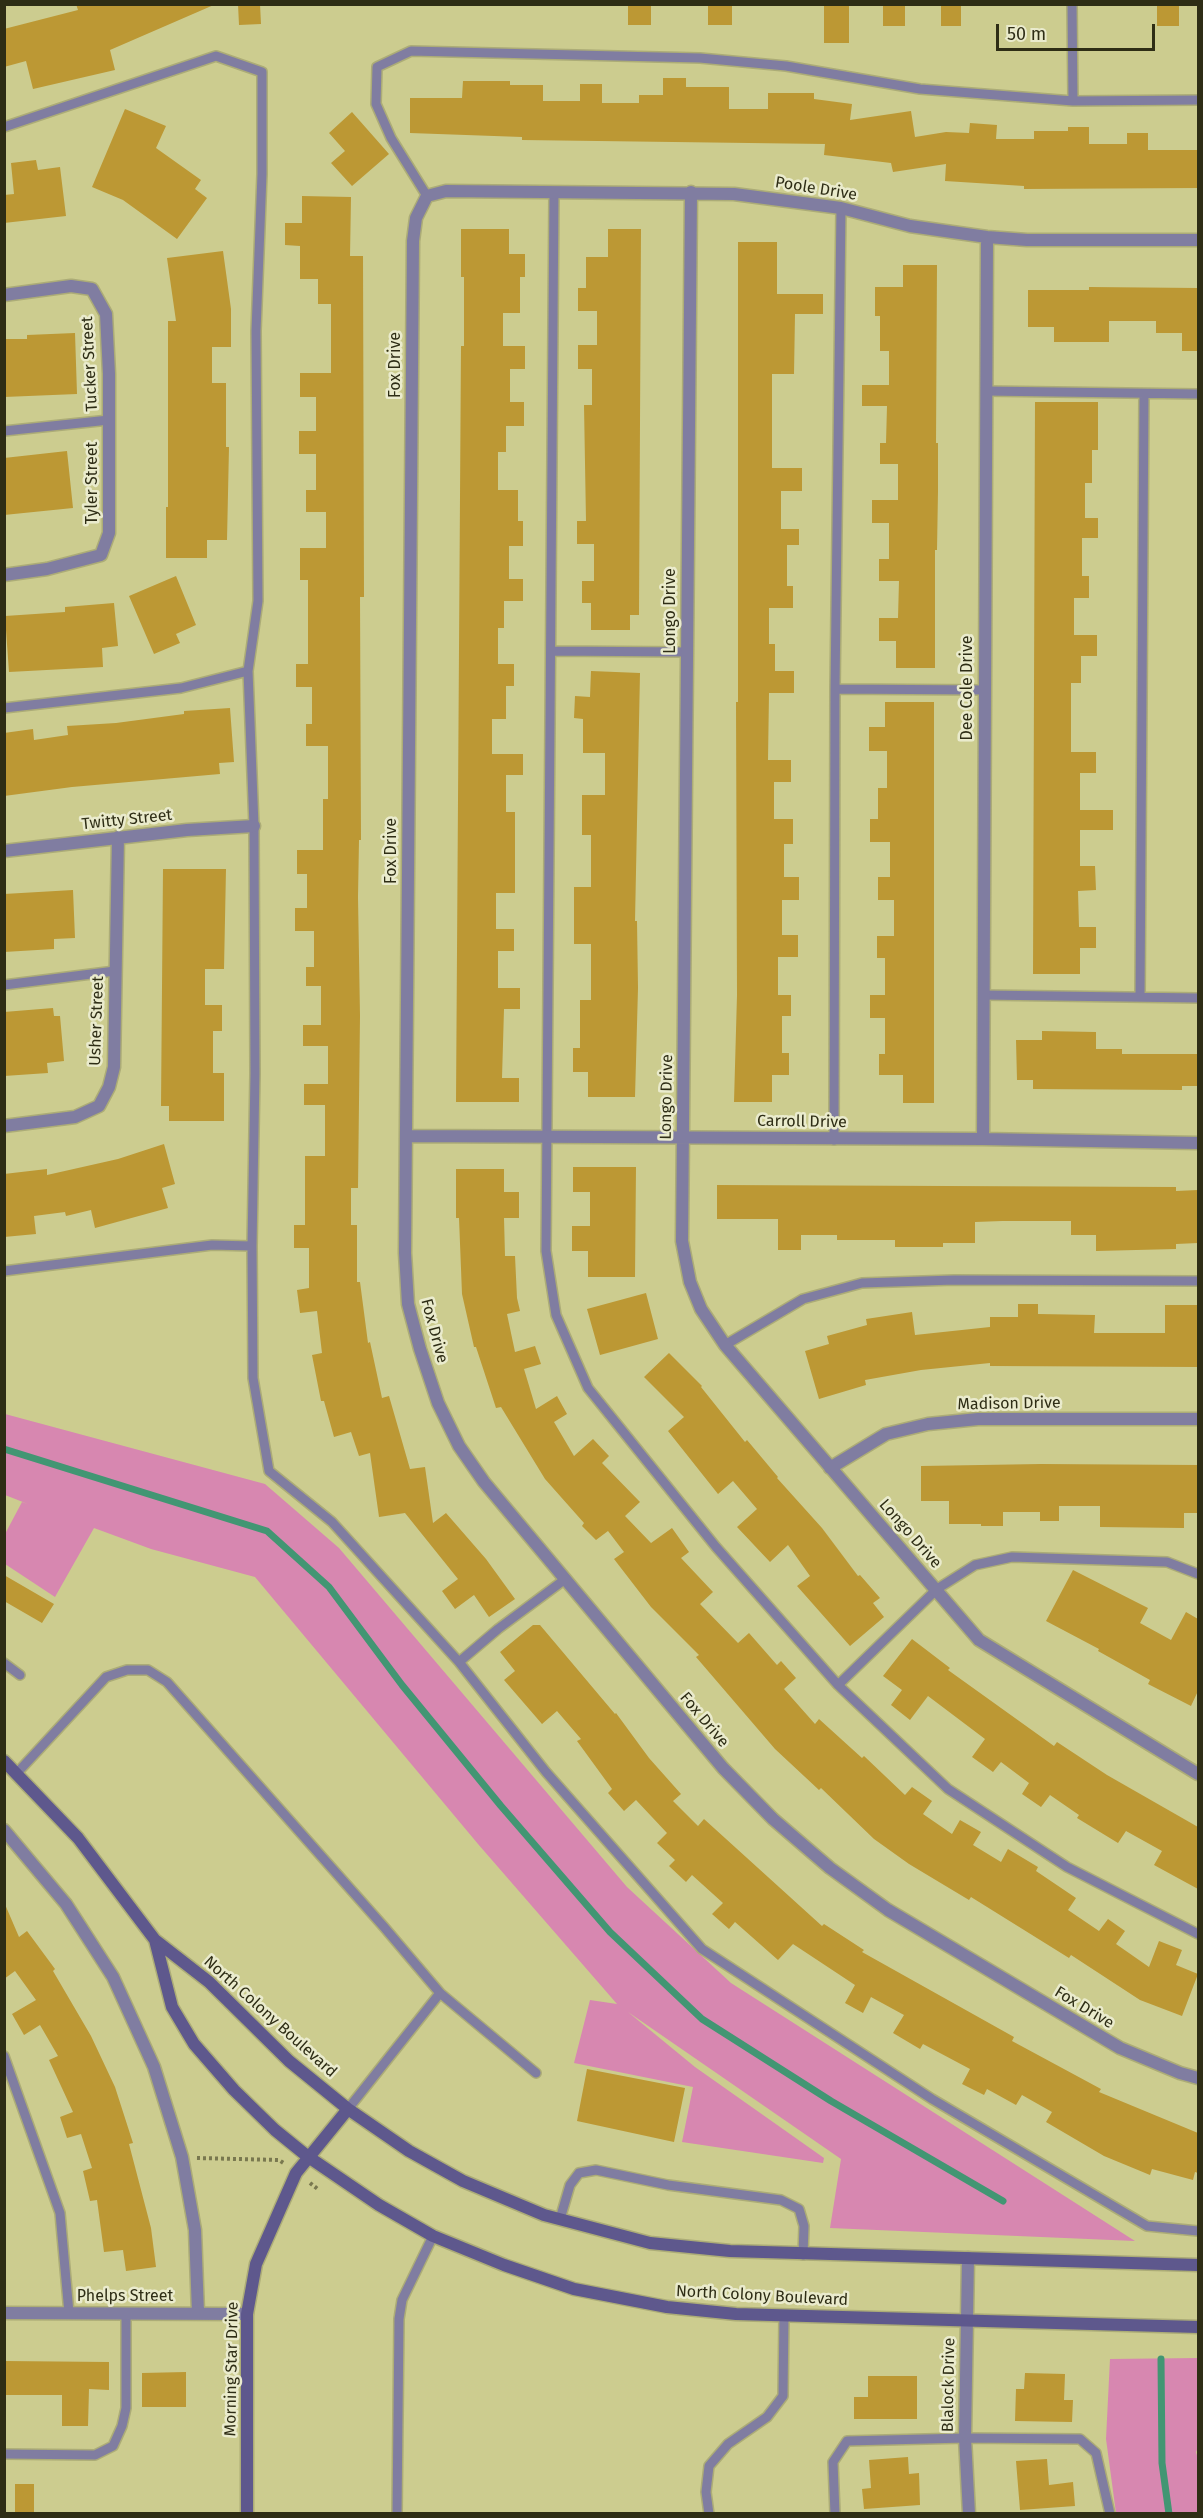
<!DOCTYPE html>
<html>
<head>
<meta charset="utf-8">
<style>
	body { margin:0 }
	#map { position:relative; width:1203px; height:2518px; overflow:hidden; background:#cccc8f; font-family:"Fira Sans",sans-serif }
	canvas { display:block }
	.frame { position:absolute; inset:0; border:6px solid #2e2d15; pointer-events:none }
	.scale { position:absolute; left:996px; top:24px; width:159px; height:27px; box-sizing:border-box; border:3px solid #2e2d15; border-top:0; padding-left:8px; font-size:18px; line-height:21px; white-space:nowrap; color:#2e2d15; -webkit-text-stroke:4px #eaebcd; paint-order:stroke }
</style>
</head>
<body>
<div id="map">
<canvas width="1203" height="2518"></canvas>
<div class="frame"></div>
<div class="scale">50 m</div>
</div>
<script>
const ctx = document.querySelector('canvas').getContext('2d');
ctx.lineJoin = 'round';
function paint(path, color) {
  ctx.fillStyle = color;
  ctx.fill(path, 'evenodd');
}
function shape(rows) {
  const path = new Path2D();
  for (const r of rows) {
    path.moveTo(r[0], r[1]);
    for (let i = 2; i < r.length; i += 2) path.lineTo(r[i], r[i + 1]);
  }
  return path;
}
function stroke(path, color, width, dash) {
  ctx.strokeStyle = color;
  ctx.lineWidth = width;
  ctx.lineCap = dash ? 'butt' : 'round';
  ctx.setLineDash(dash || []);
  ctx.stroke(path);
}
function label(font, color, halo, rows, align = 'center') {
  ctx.font = font + ' "Fira Sans",sans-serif';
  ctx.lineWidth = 5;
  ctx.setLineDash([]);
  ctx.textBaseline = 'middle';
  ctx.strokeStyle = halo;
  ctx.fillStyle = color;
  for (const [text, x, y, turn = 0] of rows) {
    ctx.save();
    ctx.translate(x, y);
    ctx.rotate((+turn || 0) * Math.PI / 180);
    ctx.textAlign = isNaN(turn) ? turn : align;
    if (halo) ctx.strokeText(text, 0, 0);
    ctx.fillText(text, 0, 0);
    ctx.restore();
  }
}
paint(shape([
	[5,1414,265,1484,339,1548,627,1887,731,1983,1135,2241,830,2228,841,2159,628,2012,695,2067,824,2158,823,2163,682,2142,693,2087,574,2063,590,2000,617,2004,478,1844,255,1577,151,1549,94,1528,55,1597,5,1564,5,1534,22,1502,28,1504,5,1495],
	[1198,2358,1198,2448,1196,2452,1198,2459,1198,2513,1116,2513,1106,2439,1110,2359]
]), '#d787b0');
stroke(shape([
	[4,1449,267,1531,329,1587,402,1685,501,1806,610,1932,702,2019,831,2101,1003,2201],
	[1161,2359,1162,2463,1169,2514]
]), '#429673', 7);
paint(shape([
	[76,4,216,4,110,50,115,70,33,89,26,61,4,67,4,29,78,10],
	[238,4,260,4,261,24,239,25],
	[628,4,651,4,651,25,628,25],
	[708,4,732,4,732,25,708,25],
	[824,4,849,4,849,43,824,43],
	[883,4,905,4,905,26,883,26],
	[941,4,961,4,961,26,941,26],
	[1157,4,1179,4,1179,26,1157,26],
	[663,78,686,78,686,87,729,87,729,109,768,109,768,93,814,93,814,99,852,104,850,120,911,111,915,137,946,132,969,133,970,123,997,125,996,139,1034,139,1034,131,1068,131,1068,127,1089,127,1089,144,1127,144,1127,133,1148,133,1148,150,1198,150,1198,188,1024,189,1024,186,945,181,946,164,893,172,891,163,824,155,825,144,522,140,522,137,410,133,410,98,462,98,463,81,510,81,510,85,543,85,543,101,580,101,580,84,602,84,602,103,639,103,639,95,663,95],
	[125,109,166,126,156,148,201,180,195,189,207,198,177,239,123,200,92,187],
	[352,112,389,154,352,186,331,163,345,151,329,133],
	[36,160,38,170,60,167,66,216,4,223,4,195,14,194,11,163],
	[302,196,351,197,350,256,363,256,364,597,360,597,361,840,359,840,358,897,360,1016,358,1188,351,1188,351,1225,357,1225,357,1282,360,1282,368,1343,370,1342,382,1398,389,1396,410,1469,425,1467,433,1523,446,1513,486,1559,515,1599,489,1617,474,1595,455,1609,442,1591,458,1579,405,1513,379,1517,370,1453,359,1456,351,1432,334,1437,324,1401,321,1401,312,1355,322,1353,317,1311,300,1313,297,1290,309,1288,309,1248,294,1248,294,1225,305,1225,305,1156,325,1156,325,1105,304,1105,304,1084,328,1084,328,1046,303,1046,303,1025,321,1025,321,986,306,986,306,967,314,967,314,931,295,931,295,908,307,908,307,874,297,874,297,850,323,850,323,799,328,799,328,746,306,746,306,724,312,724,312,687,296,687,296,664,308,664,308,580,300,580,300,548,326,548,326,512,306,512,306,490,316,490,316,454,299,454,299,431,316,431,316,397,300,397,300,373,331,373,331,304,318,304,318,279,300,279,300,246,285,245,285,223,302,223],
	[461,229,509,229,509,254,525,254,525,277,520,277,520,313,503,313,503,346,525,346,525,369,510,369,510,402,524,402,524,426,506,426,506,452,498,452,498,490,518,490,518,521,523,521,523,546,509,546,509,579,523,579,523,601,504,601,504,628,498,628,498,664,514,664,514,686,506,686,506,719,492,719,492,754,523,754,523,775,506,775,506,812,515,812,515,893,496,893,496,929,514,929,514,951,498,951,498,988,520,988,520,1009,504,1009,502,1078,519,1078,519,1102,456,1102,461,346,464,346,464,277,461,277],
	[608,229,641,229,639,615,630,615,630,630,591,630,591,603,582,603,582,581,594,581,594,544,577,544,577,521,586,521,584,405,592,405,592,369,578,369,578,345,597,345,597,311,578,311,578,288,586,288,586,257,608,257],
	[738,242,777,242,777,294,823,294,823,314,795,314,794,374,772,374,772,468,802,468,802,491,781,491,781,529,799,529,799,545,787,545,787,586,793,586,793,608,769,608,769,644,775,644,775,671,794,671,794,693,769,693,768,760,791,760,791,782,774,782,774,819,793,819,793,844,784,844,784,877,799,877,799,900,782,900,782,935,798,935,798,957,778,957,778,995,791,995,791,1016,782,1016,782,1053,789,1053,789,1075,772,1075,772,1102,734,1102,737,995,736,702,738,702],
	[223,251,231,309,231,347,212,347,212,383,226,383,226,447,229,447,227,540,207,540,207,558,166,558,166,507,168,507,168,321,176,321,167,258],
	[903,265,937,265,936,443,938,443,938,491,937,550,935,550,935,668,896,668,896,641,879,641,879,618,898,618,899,581,879,581,879,559,889,559,889,523,872,523,872,500,898,500,898,464,880,464,880,443,886,443,887,406,862,406,862,385,889,385,889,351,880,351,880,316,875,316,875,287,903,287],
	[1089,287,1198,288,1198,351,1182,351,1182,333,1156,333,1156,321,1109,321,1109,342,1054,342,1054,327,1028,327,1028,290,1089,290],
	[75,333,77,394,4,397,4,339,27,339,27,335],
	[1035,402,1098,402,1098,450,1092,450,1092,483,1085,483,1085,518,1098,518,1098,538,1082,538,1082,576,1089,576,1089,598,1074,598,1074,635,1097,635,1097,656,1081,656,1081,683,1071,683,1071,752,1096,752,1096,773,1080,773,1080,810,1113,810,1113,830,1080,830,1080,866,1095,866,1096,890,1078,891,1079,927,1096,927,1096,948,1080,948,1080,974,1033,974],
	[67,451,73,508,4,515,4,458],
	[176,576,196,625,176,634,180,643,154,654,129,596],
	[114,603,118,646,102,648,103,667,9,672,5,616,65,612,65,607],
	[591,671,640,673,635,921,637,921,638,988,635,1097,588,1097,588,1072,573,1072,573,1048,580,1048,580,1000,591,1000,591,944,574,944,574,887,591,887,591,835,582,835,582,795,605,795,605,753,583,753,583,719,574,718,575,696,590,697],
	[885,702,934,702,934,1103,903,1103,903,1075,879,1075,879,1054,885,1054,885,1018,870,1018,870,995,885,995,885,958,877,958,877,936,894,936,894,900,878,900,878,877,890,877,890,842,870,842,870,819,878,819,878,788,887,788,887,751,869,751,869,727,885,727],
	[230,708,234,762,219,763,220,774,72,787,4,796,4,733,33,729,34,740,68,735,67,726,116,723,184,714,184,711],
	[163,869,226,869,224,969,205,969,205,1005,222,1005,222,1031,213,1031,213,1073,224,1073,224,1121,169,1121,169,1106,161,1106],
	[73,890,75,938,54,939,54,949,4,952,4,894],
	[53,1008,54,1016,60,1016,64,1061,47,1063,48,1073,4,1076,4,1012],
	[1042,1031,1096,1032,1096,1049,1122,1049,1122,1054,1198,1054,1198,1086,1182,1086,1182,1090,1033,1089,1033,1080,1017,1080,1016,1040,1042,1040],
	[164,1144,175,1184,162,1188,168,1208,95,1228,91,1210,66,1216,65,1212,34,1216,36,1234,4,1237,4,1174,47,1169,47,1175,118,1159],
	[573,1167,636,1167,635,1277,588,1277,588,1251,572,1251,572,1226,590,1226,590,1192,573,1192],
	[456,1169,504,1169,504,1192,519,1192,519,1218,504,1218,505,1256,515,1256,517,1298,520,1311,507,1314,515,1352,535,1346,541,1364,524,1369,536,1409,557,1396,567,1414,554,1422,574,1456,593,1439,609,1456,602,1463,640,1502,625,1516,651,1543,672,1528,689,1552,681,1558,713,1592,700,1604,738,1643,749,1633,777,1665,781,1661,796,1678,784,1689,815,1724,819,1719,862,1758,864,1756,905,1795,912,1787,932,1801,923,1814,952,1834,960,1820,981,1832,973,1845,1001,1862,1008,1849,1038,1867,1036,1871,1076,1898,1068,1910,1099,1931,1108,1919,1125,1931,1116,1944,1149,1967,1159,1941,1182,1950,1176,1965,1198,1974,1182,2016,1140,2000,1071,1955,1069,1958,971,1897,969,1900,909,1864,874,1839,821,1788,819,1790,775,1749,696,1657,699,1655,651,1607,614,1559,624,1552,608,1531,596,1540,582,1526,584,1523,545,1479,501,1407,496,1408,476,1347,474,1347,462,1294,459,1218,456,1218],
	[717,1185,1176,1187,1176,1191,1198,1190,1198,1243,1176,1244,1176,1249,1096,1251,1096,1235,1071,1235,1071,1221,1002,1221,975,1222,975,1243,943,1243,943,1247,895,1247,895,1240,837,1240,837,1235,801,1235,801,1250,778,1250,778,1219,717,1219],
	[646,1293,658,1339,600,1355,587,1309],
	[1018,1304,1038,1304,1038,1314,1095,1315,1094,1333,1165,1333,1165,1305,1198,1305,1198,1367,990,1366,990,1363,921,1370,865,1380,866,1385,819,1399,805,1351,829,1344,827,1336,867,1325,866,1319,912,1312,915,1335,990,1327,990,1317,1018,1317],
	[669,1353,702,1386,701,1387,745,1442,747,1440,778,1477,777,1478,822,1528,858,1576,860,1575,880,1598,873,1603,884,1617,850,1646,797,1586,810,1576,788,1545,770,1562,737,1527,757,1509,733,1481,718,1494,668,1431,684,1417,644,1377],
	[1041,1464,1198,1465,1198,1513,1184,1513,1184,1528,1100,1527,1100,1506,1059,1506,1059,1521,1040,1521,1040,1512,1003,1512,1003,1526,981,1526,981,1524,949,1524,949,1501,921,1501,921,1466],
	[1073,1570,1148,1608,1140,1623,1171,1640,1186,1612,1198,1619,1198,1691,1191,1706,1148,1684,1150,1680,1098,1651,1099,1649,1046,1621],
	[4,1575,54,1604,42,1623,4,1601],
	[533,1625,540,1625,615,1714,616,1713,649,1758,681,1794,673,1801,698,1826,704,1819,822,1926,824,1924,864,1950,862,1952,1014,2037,1012,2041,1101,2089,1099,2092,1198,2133,1198,2173,1195,2172,1193,2180,1152,2169,1150,2175,1104,2156,1046,2122,1052,2112,1022,2095,1016,2105,987,2089,984,2095,962,2084,970,2069,923,2044,920,2049,893,2033,904,2015,871,1997,863,2013,845,2003,855,1985,793,1944,778,1960,735,1922,729,1929,712,1914,723,1903,692,1875,686,1882,669,1866,675,1860,657,1843,667,1833,636,1800,624,1811,608,1793,612,1789,577,1741,581,1739,557,1711,542,1724,504,1680,515,1671,500,1652],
	[912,1639,950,1668,948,1670,1054,1746,1057,1742,1107,1775,1198,1827,1198,1889,1154,1865,1162,1851,1126,1831,1118,1843,1077,1818,1079,1815,1050,1795,1041,1807,1022,1794,1029,1783,1001,1762,993,1772,972,1757,985,1739,928,1696,910,1720,891,1705,902,1690,883,1676],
	[4,1902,19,1937,27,1931,55,1969,53,1971,91,2036,115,2087,133,2143,129,2144,151,2228,156,2267,126,2271,123,2250,104,2252,97,2200,90,2201,83,2171,92,2168,81,2134,67,2138,60,2117,73,2112,49,2060,58,2056,40,2025,24,2035,12,2014,36,2000,15,1971,4,1979],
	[587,2069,685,2088,674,2142,577,2121],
	[4,2361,109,2362,109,2390,89,2389,88,2426,62,2426,62,2395,4,2395],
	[186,2372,186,2407,142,2407,142,2373],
	[1025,2373,1065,2374,1064,2400,1073,2400,1072,2422,1015,2421,1016,2389,1024,2389],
	[868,2376,917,2376,917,2419,854,2419,854,2397,868,2397],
	[908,2457,909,2474,919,2473,920,2505,864,2509,862,2489,871,2488,869,2460],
	[1047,2459,1049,2485,1073,2482,1075,2506,1020,2510,1016,2461],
	[15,2484,34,2484,34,2514,15,2514]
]), '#bc9834');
const lane = shape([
	[1072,4,1073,101],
	[4,127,216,56,262,72,262,174,256,331,258,601,248,671,181,688,4,708],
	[554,192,546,1251,556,1315,588,1388,716,1547,838,1685],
	[427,196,391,138,376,104,377,67,411,51,700,58,786,66,920,89,1073,101,1198,100],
	[986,391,1198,394],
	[4,431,109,420],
	[551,651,688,652],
	[248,671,254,826,255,1074,252,1246],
	[835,689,985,690],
	[4,985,115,971],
	[983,995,1198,998],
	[1140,997,1144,394],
	[834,1140,835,689,841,208],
	[4,1271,212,1245,252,1246,253,1378,269,1471,332,1522,459,1662,546,1772,702,1949,932,2099,1147,2226,1198,2231],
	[725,1345,803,1299,862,1283,954,1280,1198,1281],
	[1198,1574,1167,1562,1012,1557,975,1565,937,1589,838,1685,948,1789,1067,1867,1198,1934],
	[459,1662,498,1629,564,1580],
	[4,1663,20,1675],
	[17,1773,106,1677,127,1670,148,1670,167,1682,384,1927,440,1993,348,2109],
	[440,1993,536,2073],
	[4,2056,60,2213,69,2313],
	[560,2219,570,2185,579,2173,596,2170,668,2185,781,2200,799,2209,804,2226,803,2255],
	[4,2454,95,2455,113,2446,122,2426,126,2408,126,2313],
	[397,2514,399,2319,402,2300,433,2236],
	[709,2514,706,2492,709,2466,728,2444,767,2417,783,2396,784,2316],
	[835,2514,833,2462,847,2441,965,2438,1080,2439,1096,2453,1110,2514]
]);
const street = shape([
	[691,192,682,1241,690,1282,701,1309,725,1345,979,1640,1198,1774],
	[1198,240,1027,240,987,237,910,226,841,208,734,194,446,191,427,196,416,218,413,241,405,1253,408,1304,420,1349,438,1403,459,1446,484,1482,723,1768,773,1819,830,1868,888,1910,1120,2048,1180,2073,1198,2078],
	[4,295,71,286,92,289,106,314,109,374,109,533,101,555,47,569,4,575],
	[4,851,187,830,254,826],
	[4,1126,75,1117,99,1106,109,1087,114,1067,118,837],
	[406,1136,983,1139,1198,1143],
	[983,1139,987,237],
	[830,1468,886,1434,928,1424,978,1419,1198,1419],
	[4,1830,66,1904,113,1977,154,2067,182,2157,195,2230,198,2313],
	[968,2258,965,2438,969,2514],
	[4,2313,247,2314]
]);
const secondary = shape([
	[4,1761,78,1838,155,1940,209,1982,289,2061,348,2109,409,2151,463,2181,544,2215,650,2243,730,2251,1198,2265],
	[155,1940,172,2007,194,2044,234,2090,275,2130,307,2156,379,2205,433,2236,504,2265,574,2289,667,2307,736,2314,1198,2327],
	[247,2514,247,2314,256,2264,296,2173,348,2109]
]);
stroke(lane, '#acac77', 12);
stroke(street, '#acac77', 15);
stroke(secondary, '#acac77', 15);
stroke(shape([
	[197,2158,279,2160,285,2164],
	[310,2183,319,2190]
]), '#79784f', 4, [3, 3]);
stroke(lane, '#807da1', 9);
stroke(street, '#807da1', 12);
stroke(secondary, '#5e588d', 12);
label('16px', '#2e2d15', '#eaebcd', [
	["Poole Drive",816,189,9],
	["Tucker Street",90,364,-93],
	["Fox Drive",396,365,-90],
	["Tyler Street",93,483,-90],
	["Longo Drive",671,611,-90],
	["Dee Cole Drive",968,688,-90],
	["Twitty Street",127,820,-6],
	["Fox Drive",392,851,-90],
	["Usher Street",97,1021,-88],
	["Longo Drive",667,1097,-89],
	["Carroll Drive",802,1122,1],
	["Fox Drive",434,1331,75],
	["Madison Drive",1009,1404,-1],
	["Longo Drive",910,1534,49],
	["Fox Drive",704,1720,50],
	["Fox Drive",1084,2008,31],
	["North Colony Boulevard",270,2017,42],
	["North Colony Boulevard",762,2296,3],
	["Phelps Street",125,2297],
	["Morning Star Drive",232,2369,-89],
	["Blalock Drive",949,2385,-89]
]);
</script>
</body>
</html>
